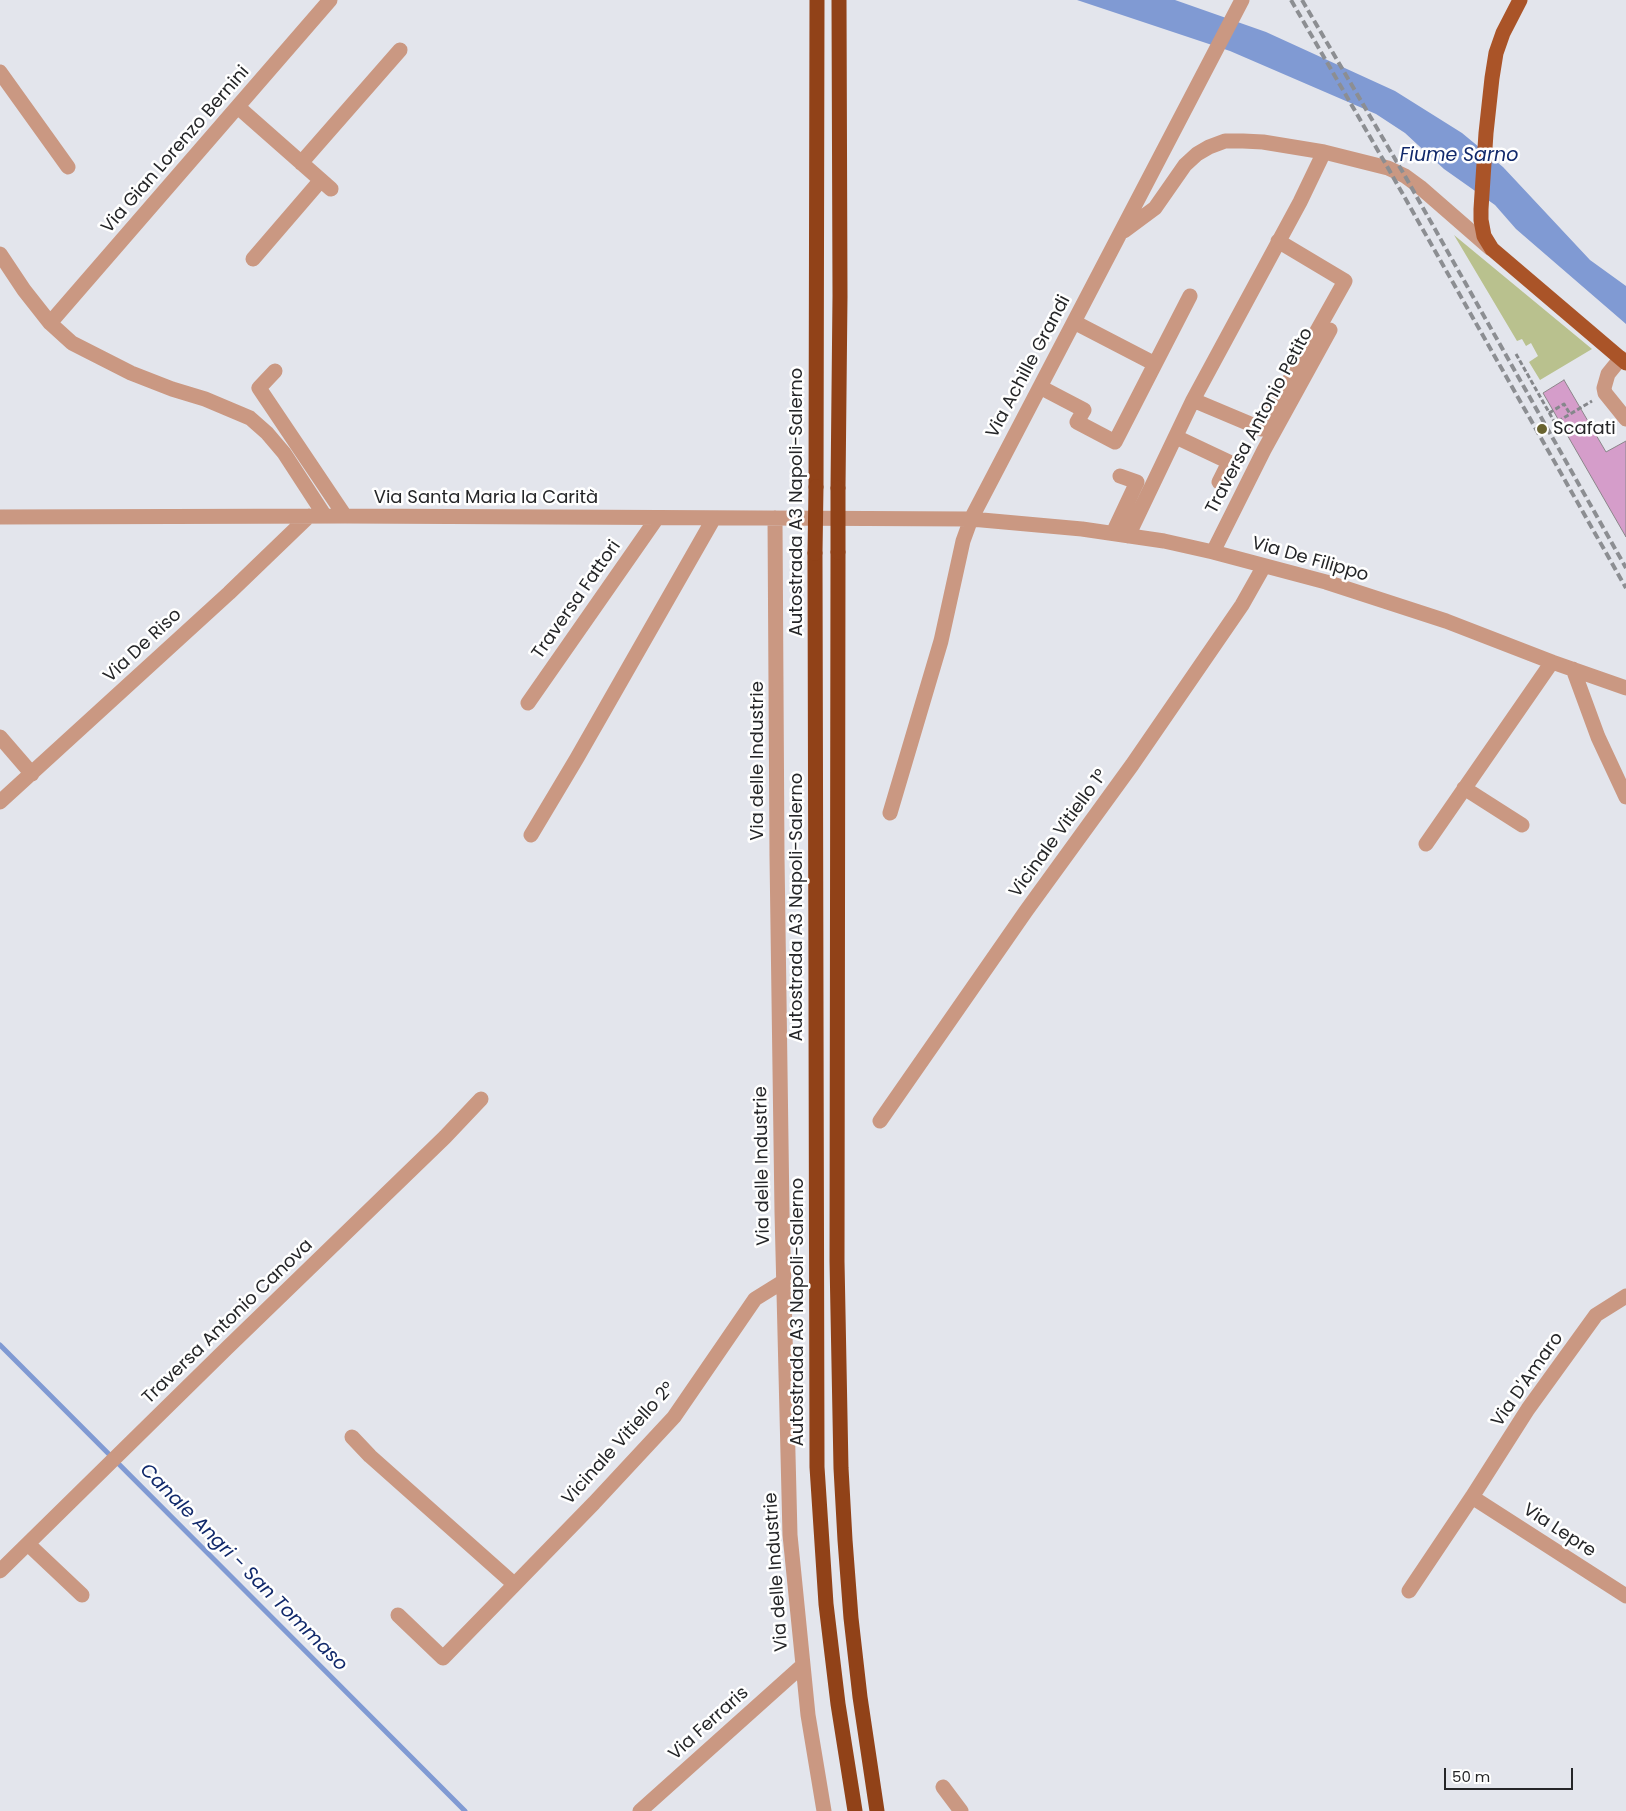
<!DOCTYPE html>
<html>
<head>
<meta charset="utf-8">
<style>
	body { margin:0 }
	#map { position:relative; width:1626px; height:1811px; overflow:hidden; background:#e3e5ec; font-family:Poppins,sans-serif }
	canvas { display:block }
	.scale { position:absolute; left:1444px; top:1768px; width:129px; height:22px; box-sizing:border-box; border:2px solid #252628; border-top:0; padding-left:6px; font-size:15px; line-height:18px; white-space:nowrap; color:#252628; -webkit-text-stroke:4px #fff; paint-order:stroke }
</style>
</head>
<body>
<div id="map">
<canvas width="1626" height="1811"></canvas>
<div class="scale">50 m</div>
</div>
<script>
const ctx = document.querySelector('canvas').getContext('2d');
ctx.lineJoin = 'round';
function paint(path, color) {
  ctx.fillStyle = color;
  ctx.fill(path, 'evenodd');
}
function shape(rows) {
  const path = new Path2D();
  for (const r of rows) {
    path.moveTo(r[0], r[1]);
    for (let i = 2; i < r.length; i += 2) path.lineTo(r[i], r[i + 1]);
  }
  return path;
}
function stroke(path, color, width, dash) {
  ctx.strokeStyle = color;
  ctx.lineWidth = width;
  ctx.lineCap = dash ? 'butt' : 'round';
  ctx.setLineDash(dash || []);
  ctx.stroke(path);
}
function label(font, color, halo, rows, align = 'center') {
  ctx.font = font + ' Poppins,sans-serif';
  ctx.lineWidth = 5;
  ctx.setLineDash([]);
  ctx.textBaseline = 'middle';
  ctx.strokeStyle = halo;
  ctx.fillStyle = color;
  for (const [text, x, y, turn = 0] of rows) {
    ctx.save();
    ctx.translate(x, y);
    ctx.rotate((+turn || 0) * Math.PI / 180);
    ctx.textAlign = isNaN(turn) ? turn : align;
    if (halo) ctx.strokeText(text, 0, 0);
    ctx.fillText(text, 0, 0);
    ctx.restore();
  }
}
paint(shape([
	[1454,235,1592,349,1540,380,1529,362,1538,356,1531,343,1526,346,1522,339,1517,341]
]), '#b9c18e');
paint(shape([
	[1077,0,1175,0,1266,32,1395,91,1462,133,1503,167,1590,260,1626,286,1626,324,1516,229,1495,205,1444,169,1405,133,1376,114,1230,51]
]), '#809ad3');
stroke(shape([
	[0,1345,465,1811]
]), '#809ad3', 5);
const building = shape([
	[1564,380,1606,452,1626,441,1626,537,1543,393,1564,380]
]);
paint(building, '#d59dca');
stroke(building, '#8b868a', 1);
stroke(shape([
	[1516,354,1555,423,1592,401],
	[1549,413,1564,404,1570,414]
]), '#85878b', 3, [5, 2.5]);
stroke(shape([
	[0,72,68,167],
	[238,107,331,189],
	[301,163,400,50],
	[1124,231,1155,208,1185,165,1197,154,1209,147,1225,141,1243,141,1263,142,1324,152,1388,168,1405,176,1420,187,1490,248],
	[0,254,24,290,50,323,72,343,131,373,172,389,205,399,250,418,267,433,284,453,325,516],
	[253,259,321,180],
	[1074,322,1155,364,1190,296],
	[50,323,330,0],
	[1621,358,1608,374,1604,388,1605,393,1626,419],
	[275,371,259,388,345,516],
	[1040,387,1084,410,1077,422,1115,442,1155,364],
	[1193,400,1262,429,1345,281,1278,241],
	[1176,437,1229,462,1219,482],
	[0,517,345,516,971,519,1082,529,1164,541,1213,552,1326,582,1446,621,1552,662,1626,688],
	[775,518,777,856,782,1212,790,1535,808,1715,824,1811],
	[1113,533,1137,482,1120,476],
	[1128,536,1193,400,1300,202,1324,152],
	[1213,552,1264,450,1330,330],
	[1573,669,1598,737,1626,797],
	[528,703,657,518],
	[0,737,32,774],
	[1464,788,1522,825],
	[0,802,229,593,309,516],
	[890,813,941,641,963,541,971,519,1242,0],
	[531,835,577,758,714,518],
	[1426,844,1552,662],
	[880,1121,1026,911,1132,765,1242,605,1264,566],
	[352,1437,370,1456,514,1584],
	[1472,1497,1626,1596],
	[28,1544,82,1595],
	[0,1571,227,1348,445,1137,481,1099],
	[1409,1591,1472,1497,1528,1409,1596,1315,1626,1296],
	[398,1615,443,1658,594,1503,674,1417,755,1299,784,1281],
	[943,1787,961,1811],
	[640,1811,803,1665]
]), '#ca9882', 15);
stroke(shape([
	[1520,0,1503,33,1496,53,1492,78,1486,133,1481,209,1481,220,1484,236,1492,249,1626,363]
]), '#aa5428', 15);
stroke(shape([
	[816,487,817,0],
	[838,488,840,296,839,0],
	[838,552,837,1261,841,1468,845,1540,851,1618,860,1697,877,1811],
	[815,553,817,1467,826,1604,838,1704,855,1811]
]), '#914218', 15);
stroke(shape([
	[1291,0,1388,168,1626,588],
	[1302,0,1405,176,1626,568]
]), '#8c8e92', 4, [8, 4]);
stroke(shape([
	[838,488,838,552],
	[815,553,816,487]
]), '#914218', 15);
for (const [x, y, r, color] of [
	[1542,429,6,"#69632f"]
]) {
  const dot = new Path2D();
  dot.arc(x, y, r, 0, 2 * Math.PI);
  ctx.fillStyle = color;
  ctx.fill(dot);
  stroke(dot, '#fff', 2);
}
label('18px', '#252628', '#fff', [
	["Via Gian Lorenzo Bernini",176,150,-49],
	["Via Achille Grandi",1029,367,-62],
	["Traversa Antonio Petito",1260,421,-62],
	["Via Santa Maria la Carità",486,498],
	["Autostrada A3 Napoli-Salerno",797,502,-90],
	["Via De Filippo",1310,560,16],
	["Traversa Fattori",577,600,-55],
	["Via De Riso",143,646,-43],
	["Via delle Industrie",758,761,-90],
	["Vicinale Vitiello 1°",1059,834,-54],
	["Autostrada A3 Napoli-Salerno",797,907,-90],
	["Via delle Industrie",763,1166,-91],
	["Autostrada A3 Napoli-Salerno",798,1312,-90],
	["Traversa Antonio Canova",228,1322,-44],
	["Via D'Amaro",1528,1380,-55],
	["Vicinale Vitiello 2°",619,1444,-48],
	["Via Lepre",1559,1531,33],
	["Via delle Industrie",777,1572,-94],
	["Via Ferraris",709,1724,-42]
]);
label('18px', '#252628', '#fff', [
	["Scafati",1553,429]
], 'left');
label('italic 19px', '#11296b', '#fff', [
	["Fiume Sarno",1459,156],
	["Canale Angri - San Tommaso",243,1568,45]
]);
</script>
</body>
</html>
